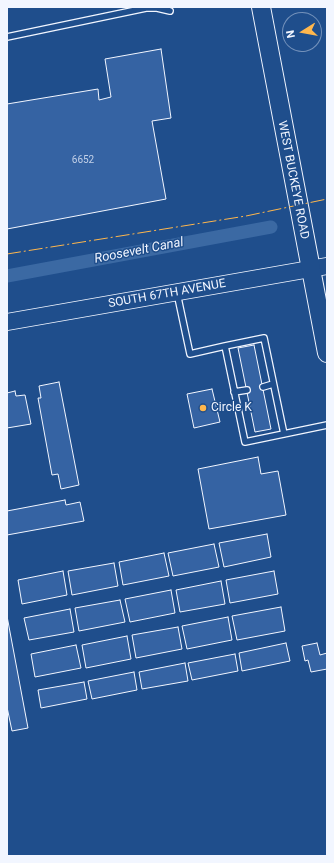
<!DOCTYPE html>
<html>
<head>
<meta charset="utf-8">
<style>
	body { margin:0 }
	#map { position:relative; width:334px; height:863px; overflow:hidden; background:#1f4e8c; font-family:Roboto,sans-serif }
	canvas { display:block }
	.frame { position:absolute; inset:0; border:8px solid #f2f6ff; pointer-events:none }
	.north { position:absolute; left:282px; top:12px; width:40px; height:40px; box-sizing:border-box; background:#1f4e8c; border:1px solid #7391ba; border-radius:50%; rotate:259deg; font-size:11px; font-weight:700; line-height:16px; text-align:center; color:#f2f6ff }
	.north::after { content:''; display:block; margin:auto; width:14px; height:18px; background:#ffb74d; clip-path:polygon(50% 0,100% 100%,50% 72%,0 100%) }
</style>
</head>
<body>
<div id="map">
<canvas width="334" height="863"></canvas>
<div class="frame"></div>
<div class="north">N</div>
</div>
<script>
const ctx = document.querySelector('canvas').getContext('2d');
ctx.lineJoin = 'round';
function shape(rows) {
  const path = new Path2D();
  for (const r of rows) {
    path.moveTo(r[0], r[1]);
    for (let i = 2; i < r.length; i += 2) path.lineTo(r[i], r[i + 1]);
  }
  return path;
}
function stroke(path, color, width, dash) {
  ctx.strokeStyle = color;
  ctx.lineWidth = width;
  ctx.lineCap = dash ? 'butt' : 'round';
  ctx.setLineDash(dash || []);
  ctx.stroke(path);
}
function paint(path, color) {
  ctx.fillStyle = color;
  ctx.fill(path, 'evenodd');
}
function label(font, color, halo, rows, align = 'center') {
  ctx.font = font + ' Roboto,sans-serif';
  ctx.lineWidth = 3;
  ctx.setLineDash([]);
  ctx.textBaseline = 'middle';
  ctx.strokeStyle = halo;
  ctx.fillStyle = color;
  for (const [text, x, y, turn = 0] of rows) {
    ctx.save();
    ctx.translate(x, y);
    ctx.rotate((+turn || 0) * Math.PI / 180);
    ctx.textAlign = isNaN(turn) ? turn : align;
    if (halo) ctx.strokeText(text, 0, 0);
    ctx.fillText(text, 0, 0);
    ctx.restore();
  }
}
stroke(shape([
	[7,276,271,227]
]), '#3b69a3', 13);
const building = shape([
	[161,49,171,118,152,121,166,199,7,229,7,104,98,89,99,100,111,97,105,59,161,49],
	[254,345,271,429,255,432,238,348,254,345],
	[59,382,79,485,61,489,58,474,52,475,38,398,41,398,39,386,59,382],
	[212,389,220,422,194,428,187,394,212,389],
	[15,391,16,396,25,395,31,424,7,428,7,393,15,391],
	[258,457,261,474,278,471,286,515,209,529,198,469,258,457],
	[65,500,66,505,80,502,84,521,7,535,7,511,65,500],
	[267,534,271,557,224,567,219,543,267,534],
	[214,544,219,567,173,576,168,553,214,544],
	[164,553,169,576,123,585,119,562,164,553],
	[114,563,118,586,72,595,68,571,114,563],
	[63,571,67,595,22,604,18,580,63,571],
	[274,571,278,594,230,603,226,580,274,571],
	[221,581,225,604,180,612,176,590,221,581],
	[171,590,175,613,130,622,125,599,171,590],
	[120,600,125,622,79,631,75,608,120,600],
	[281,607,285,631,237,640,232,616,281,607],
	[70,609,74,632,29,640,24,618,70,609],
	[7,616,28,728,12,731,7,707,7,616],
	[228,617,232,640,187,649,182,626,228,617],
	[178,627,182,649,136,658,132,635,178,627],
	[127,636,131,659,86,668,82,645,127,636],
	[286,643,290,661,242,671,239,653,286,643],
	[317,643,320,655,327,653,327,669,311,672,308,660,305,661,302,646,317,643],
	[76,645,81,668,35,677,31,654,76,645],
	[235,654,238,671,192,680,188,663,235,654],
	[185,663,188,681,142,689,139,672,185,663],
	[134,672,137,690,92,699,88,681,134,672],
	[84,682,87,699,41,708,38,690,84,682]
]);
paint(building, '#3563a3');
stroke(building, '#f2f6ff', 1);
const lane = shape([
	[7,37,146,8,157,8,170,11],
	[177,293,190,354,225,346,245,442,327,425],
	[225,346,264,338,284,434],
	[263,387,273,384],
	[234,392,247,390]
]);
const secondary = shape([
	[7,322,327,266]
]);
const primary = shape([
	[261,7,327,353]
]);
stroke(lane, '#f2f6ff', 8);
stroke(secondary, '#f2f6ff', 18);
stroke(primary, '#f2f6ff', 20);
stroke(lane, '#1f4e8c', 5.5);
stroke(secondary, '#1f4e8c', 16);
stroke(primary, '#1f4e8c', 18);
stroke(shape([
	[7,254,246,216,327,199]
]), '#ffb74d', 1, [14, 3, 2, 3]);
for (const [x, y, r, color] of [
	[203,408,4,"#ffb74d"]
]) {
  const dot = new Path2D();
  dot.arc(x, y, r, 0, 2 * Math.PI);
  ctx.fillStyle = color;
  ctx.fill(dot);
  stroke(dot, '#1f4e8c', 1.5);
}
label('10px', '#c3d1e8', null, [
	["6652",83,160]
]);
label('12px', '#f2f6ff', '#1f4e8c', [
	["WEST BUCKEYE ROAD",293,180,79],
	["SOUTH 67TH AVENUE",167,294,-10]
]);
label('12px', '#f2f6ff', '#1f4e8c', [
	["Circle K",211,408]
], 'left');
label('italic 13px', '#f2f6ff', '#1f4e8c', [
	["Roosevelt Canal",139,251,-11]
]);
</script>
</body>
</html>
